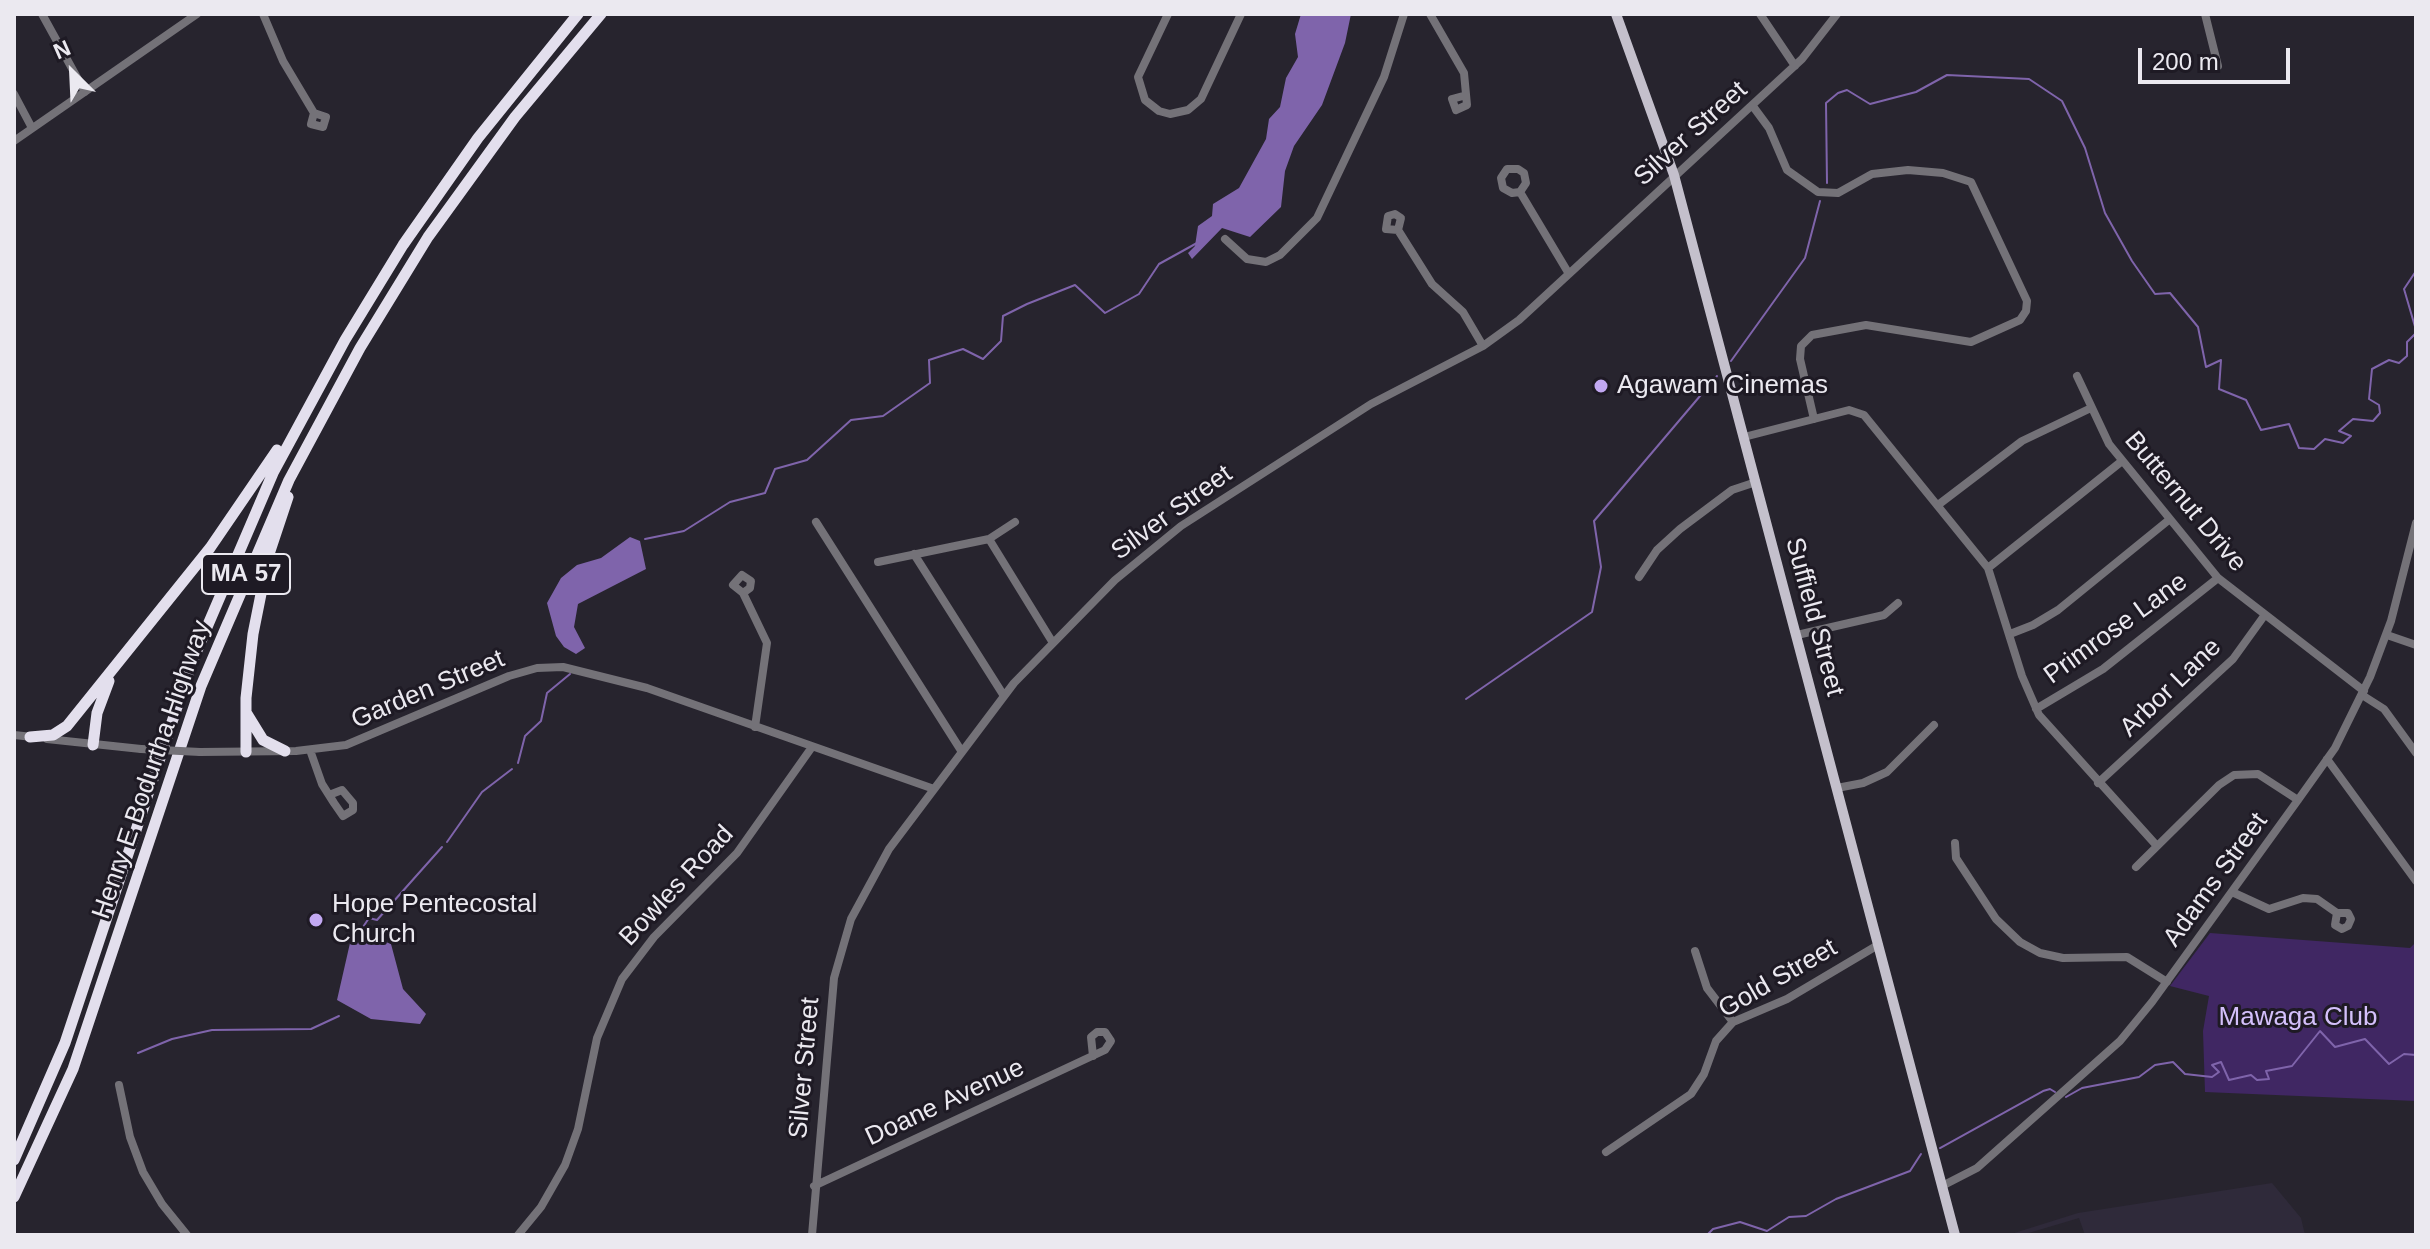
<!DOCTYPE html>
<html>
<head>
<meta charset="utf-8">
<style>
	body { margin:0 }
	#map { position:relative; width:2430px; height:1249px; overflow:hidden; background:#27242e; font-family:Helvetica,sans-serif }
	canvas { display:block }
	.frame { position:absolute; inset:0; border:16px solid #ebe9f0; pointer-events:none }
	.north { position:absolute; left:32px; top:32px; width:80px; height:80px; -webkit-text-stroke:6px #1e1a24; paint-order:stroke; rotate:336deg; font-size:22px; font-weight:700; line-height:32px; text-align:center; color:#ebe9f0 }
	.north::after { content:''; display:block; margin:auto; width:28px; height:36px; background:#ebe9f0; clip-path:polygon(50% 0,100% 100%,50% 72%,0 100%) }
	.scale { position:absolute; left:2138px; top:48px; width:152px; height:36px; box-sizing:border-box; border:4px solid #ebe9f0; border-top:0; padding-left:10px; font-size:24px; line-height:28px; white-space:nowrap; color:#ebe9f0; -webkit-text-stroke:6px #1e1a24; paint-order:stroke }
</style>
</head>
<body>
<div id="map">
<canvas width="2430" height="1249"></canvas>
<div class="frame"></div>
<div class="north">N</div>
<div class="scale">200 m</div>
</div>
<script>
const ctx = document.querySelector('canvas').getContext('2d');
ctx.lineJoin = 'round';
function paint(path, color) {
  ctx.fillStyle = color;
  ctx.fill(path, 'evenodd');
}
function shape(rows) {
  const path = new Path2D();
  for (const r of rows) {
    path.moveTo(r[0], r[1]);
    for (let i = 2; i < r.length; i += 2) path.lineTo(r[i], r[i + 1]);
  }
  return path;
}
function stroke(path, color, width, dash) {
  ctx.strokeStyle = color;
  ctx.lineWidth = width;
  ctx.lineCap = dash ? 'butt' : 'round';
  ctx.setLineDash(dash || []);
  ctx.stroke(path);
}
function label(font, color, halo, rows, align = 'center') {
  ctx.font = font + ' Helvetica,sans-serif';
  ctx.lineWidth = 6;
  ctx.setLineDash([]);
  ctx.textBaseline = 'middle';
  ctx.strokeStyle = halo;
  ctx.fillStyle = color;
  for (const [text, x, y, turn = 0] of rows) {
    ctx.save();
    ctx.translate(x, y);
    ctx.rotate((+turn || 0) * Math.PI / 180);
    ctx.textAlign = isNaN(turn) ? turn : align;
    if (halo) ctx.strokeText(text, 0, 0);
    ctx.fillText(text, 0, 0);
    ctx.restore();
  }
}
paint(shape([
	[2272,1183,2301,1218,2305,1235,2085,1235,2079,1218,2022,1235,2008,1235,2078,1213]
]), '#2f2a3a');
paint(shape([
	[2210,933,2410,948,2416,942,2416,1101,2205,1092,2203,1031,2209,996,2170,986]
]), '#402763');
paint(shape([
	[1301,14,1351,14,1345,43,1322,105,1294,146,1285,171,1281,207,1250,237,1222,228,1192,259,1188,253,1195,246,1198,226,1212,216,1213,204,1239,188,1266,139,1269,119,1280,107,1286,78,1298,57,1295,34],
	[630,537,640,541,646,569,578,604,574,627,585,648,576,654,564,647,556,636,547,603,561,578,577,565,601,558],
	[383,941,391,944,403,989,426,1014,420,1024,371,1019,337,1000,350,943]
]), '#7f64ab');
stroke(shape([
	[1827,183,1826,103,1838,93,1847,90,1870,104,1916,92,1947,75,2029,79,2062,101,2085,148,2105,213,2132,261,2155,294,2170,293,2198,327,2206,367,2221,360,2219,389,2246,400,2261,430,2289,424,2299,448,2314,449,2325,439,2343,443,2351,436,2339,431,2353,419,2373,421,2380,413,2379,405,2369,399,2372,369,2389,360,2399,363,2407,356,2407,342,2416,333],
	[2416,271,2404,289,2416,330],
	[1731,361,1805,258,1820,201],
	[645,539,684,531,730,502,765,493,775,469,807,460,851,420,883,416,930,383,929,360,963,349,983,359,1001,341,1003,316,1027,304,1075,285,1105,313,1139,294,1159,264,1197,243],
	[1466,699,1592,612,1601,567,1594,521,1717,376],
	[518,763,525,736,541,721,547,693,570,674],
	[447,842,482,792,512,769],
	[365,933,363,927,369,918,377,920,442,847],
	[138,1053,172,1039,212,1030,311,1029,339,1016],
	[2066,1097,2082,1088,2139,1077,2155,1065,2173,1062,2185,1074,2212,1077,2219,1072,2212,1065,2221,1062,2229,1080,2251,1075,2257,1080,2269,1079,2266,1071,2292,1066,2320,1031,2335,1047,2365,1039,2389,1064,2404,1054,2416,1055],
	[1940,1148,2043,1091,2050,1089,2055,1092],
	[1690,1235,1697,1235],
	[1707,1235,1713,1229,1740,1222,1767,1231,1789,1217,1806,1216,1836,1199,1910,1171,1921,1154]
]), '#7f64ab', 2);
stroke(shape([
	[42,14,85,92],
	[263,14,283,61,314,113,311,124,323,127,326,117,314,113],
	[1168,14,1138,77,1145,100,1159,111,1170,114,1188,110,1201,99,1241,14],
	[1430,14,1464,73,1467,105,1456,110,1452,99,1463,96],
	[1760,14,1795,66],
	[2205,14,2218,66],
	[14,94,32,128],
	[1752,105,1769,128,1787,170,1818,192,1838,193,1872,174,1908,170,1943,173,1971,182,2027,301,2026,311,2020,320,1971,342,1866,325,1812,335,1801,346,1800,359,1814,419],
	[14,141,197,14],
	[1520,192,1512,193,1503,188,1501,178,1507,169,1518,169,1524,173,1526,183,1520,192,1569,274],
	[1398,230,1386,229,1388,216,1395,214,1401,218,1398,230,1432,284,1463,312,1483,346],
	[1225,239,1247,259,1266,262,1280,255,1317,218,1384,77,1404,14],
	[2077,376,2109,444,2218,578,2364,691],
	[1744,437,1849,410,1864,415,1988,568,2022,676,2039,715,2157,846],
	[1938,505,2022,441,2091,408],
	[816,522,962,752],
	[989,539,1015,522],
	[914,554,1004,696],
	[878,562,989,539,1053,643],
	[1988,568,2122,461],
	[1639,577,1657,550,1680,529,1732,490,1756,482],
	[743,593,750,588,751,581,742,575,733,585,743,593,767,643,755,727],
	[2010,634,2033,625,2058,610,2170,519],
	[1797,635,1884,615,1898,603],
	[2387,635,2416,645],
	[2362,695,2384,709,2416,753],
	[2036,709,2103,669,2218,578],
	[14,735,33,737],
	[47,739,141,749],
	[310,750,322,784,334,803,343,816,353,810,353,803,342,790,329,795],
	[200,752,296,751,346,745,509,676,537,668,563,667,647,688,934,789],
	[2327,759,2416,881],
	[2098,783,2233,659,2264,616],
	[1837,788,1863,783,1887,772,1934,725],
	[1955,843,1956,858,1996,919,2020,942,2040,953,2063,958,2127,957,2167,982],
	[2136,867,2219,785,2234,775,2258,774,2298,800],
	[2232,892,2269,909,2303,898,2317,899,2337,913,2348,913,2351,919,2348,926,2342,929,2335,925,2337,913],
	[1695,951,1707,988,1733,1022],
	[119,1085,130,1137,143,1172,162,1204,187,1235],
	[1606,1152,1691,1094,1704,1074,1716,1041,1733,1022,1787,999,1878,945],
	[814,1186,1105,1050,1111,1041,1105,1032,1097,1032,1091,1037,1093,1056],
	[1942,1186,1977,1168,2120,1041,2152,1002,2298,800,2335,748,2370,677,2391,621,2416,523],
	[518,1235,541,1207,565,1165,578,1129,597,1038,622,979,654,937,737,853,812,747],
	[812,1235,834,978,851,919,889,849,1014,683,1115,580,1181,526,1371,404,1483,346,1519,320,1802,59,1837,14]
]), '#747278', 8);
stroke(shape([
	[1616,14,1674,175,1955,1235]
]), '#c4c0cc', 10);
stroke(shape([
	[247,714,263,740,285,751],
	[30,737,53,735,67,726,210,548,277,450],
	[93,745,97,713,109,681],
	[246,752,246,698,253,634,269,554,288,497],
	[14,1160,65,1043,192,662,273,473,345,340,403,245,478,138,578,14],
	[14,1197,73,1069,201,686,289,480,360,348,428,237,515,117,601,14]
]), '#e3dfed', 11);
stroke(shape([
	[141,749,200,752]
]), '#747278', 8);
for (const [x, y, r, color] of [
	[1601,386,8,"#c2a8f2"],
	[316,920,8,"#c2a8f2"]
]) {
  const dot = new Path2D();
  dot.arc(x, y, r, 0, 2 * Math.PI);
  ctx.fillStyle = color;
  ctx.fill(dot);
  stroke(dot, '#1e1a24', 3);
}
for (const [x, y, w] of [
	[246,574,88]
]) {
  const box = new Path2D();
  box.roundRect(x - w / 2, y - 20, w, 40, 6);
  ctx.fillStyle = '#1e1a24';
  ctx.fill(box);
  stroke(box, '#ebe9f0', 2);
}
label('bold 24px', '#ebe9f0', null, [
	["MA 57",246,574]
]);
label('26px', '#ebe9f0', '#1e1a24', [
	["Silver Street",1691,134,-42],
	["Butternut Drive",2185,502,50],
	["Silver Street",1172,513,-36],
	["Suffield Street",1814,617,75],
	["Primrose Lane",2116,629,-36],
	["Arbor Lane",2171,688,-44],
	["Garden Street",428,690,-23],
	["Henry E Bodurtha Highway",152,770,-71],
	["Adams Street",2216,880,-54],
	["Bowles Road",677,886,-47],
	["Gold Street",1778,979,-30],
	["Silver Street",805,1068,-85],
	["Doane Avenue",945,1103,-25]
]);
label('26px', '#ebe9f0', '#1e1a24', [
	["Agawam Cinemas",1617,386],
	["Hope Pentecostal",332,905],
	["Church",332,935]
], 'left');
label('26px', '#d4c0fb', '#1e1a24', [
	["Mawaga Club",2298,1018]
]);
</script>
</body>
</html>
